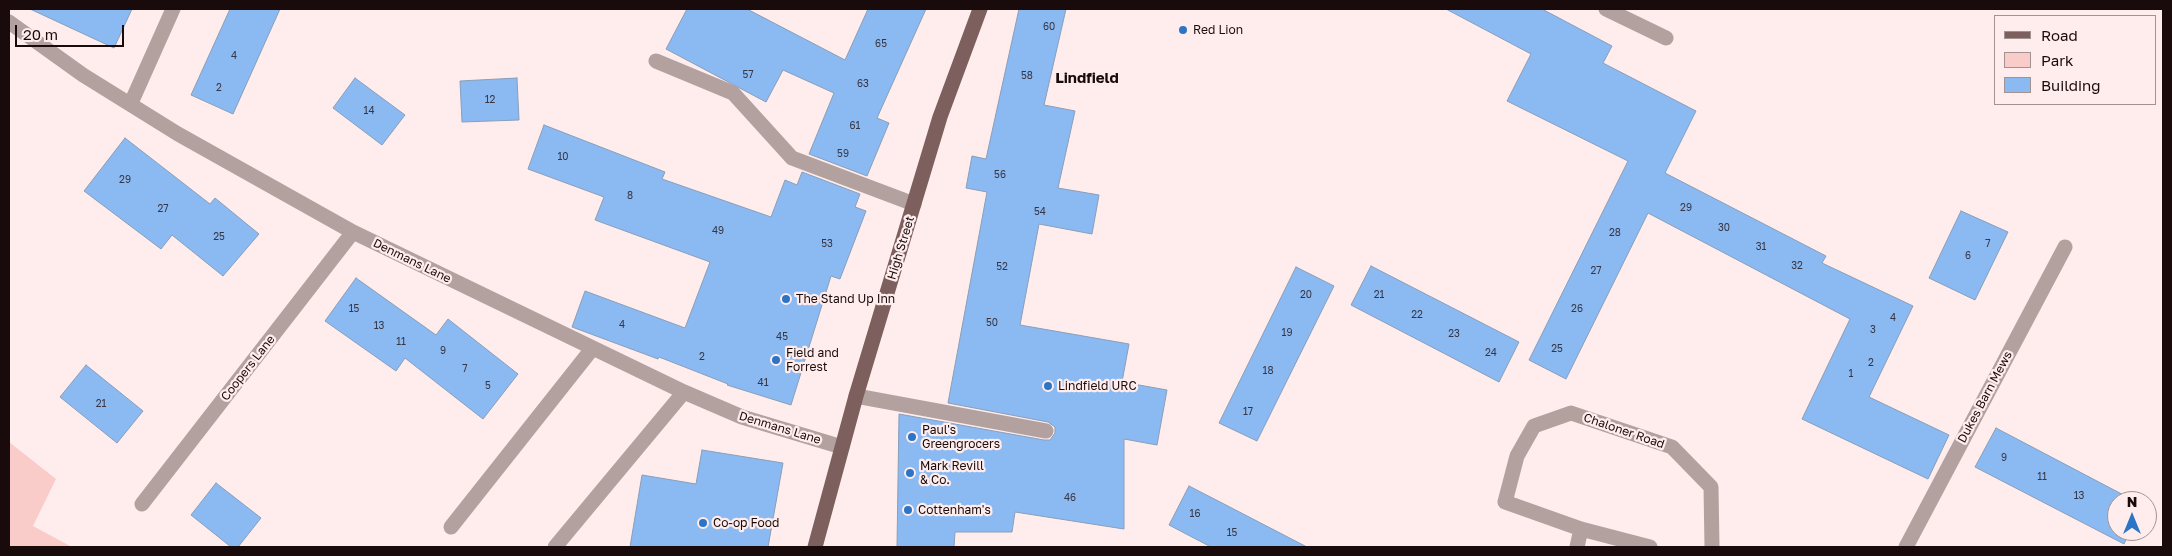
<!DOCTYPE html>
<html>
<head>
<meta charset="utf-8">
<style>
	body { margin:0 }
	#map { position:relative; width:2172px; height:556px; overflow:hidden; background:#feedec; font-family:"Golos Text",sans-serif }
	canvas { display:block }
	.frame { position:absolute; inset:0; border:10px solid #190b0b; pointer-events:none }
	.legend { position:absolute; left:1994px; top:15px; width:162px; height:90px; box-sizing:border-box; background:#feedec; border:1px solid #a29392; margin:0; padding:6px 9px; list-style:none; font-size:15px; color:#190b0b }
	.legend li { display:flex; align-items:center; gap:10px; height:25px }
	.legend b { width:25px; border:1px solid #a29392 }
	.north { position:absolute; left:2107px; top:491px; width:50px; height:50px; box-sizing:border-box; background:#feedec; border:1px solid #a29392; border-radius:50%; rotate:0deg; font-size:14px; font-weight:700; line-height:20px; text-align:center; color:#190b0b }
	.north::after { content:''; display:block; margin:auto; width:18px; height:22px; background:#2c74c5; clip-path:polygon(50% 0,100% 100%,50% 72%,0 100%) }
	.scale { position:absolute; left:15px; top:25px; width:109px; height:22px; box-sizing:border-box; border:2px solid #190b0b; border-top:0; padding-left:6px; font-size:15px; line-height:18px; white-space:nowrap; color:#190b0b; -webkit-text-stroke:4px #feedec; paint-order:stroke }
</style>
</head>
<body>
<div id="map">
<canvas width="2172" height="556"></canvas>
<div class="frame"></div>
<ul class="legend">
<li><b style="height:6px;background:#7d5f5e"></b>Road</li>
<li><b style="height:14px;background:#f9ccca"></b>Park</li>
<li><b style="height:14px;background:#8bb9f1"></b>Building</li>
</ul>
<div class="north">N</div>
<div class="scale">20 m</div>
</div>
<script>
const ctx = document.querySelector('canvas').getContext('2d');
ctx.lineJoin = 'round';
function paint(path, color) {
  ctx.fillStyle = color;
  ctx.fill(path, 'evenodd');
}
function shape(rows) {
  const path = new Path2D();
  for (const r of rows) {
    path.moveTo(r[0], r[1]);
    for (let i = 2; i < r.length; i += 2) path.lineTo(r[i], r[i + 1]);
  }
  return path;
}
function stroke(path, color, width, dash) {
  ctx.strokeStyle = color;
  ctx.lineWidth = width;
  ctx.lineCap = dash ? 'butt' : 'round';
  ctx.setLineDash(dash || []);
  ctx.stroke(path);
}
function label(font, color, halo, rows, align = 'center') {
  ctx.font = font + ' "Golos Text",sans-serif';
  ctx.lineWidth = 4.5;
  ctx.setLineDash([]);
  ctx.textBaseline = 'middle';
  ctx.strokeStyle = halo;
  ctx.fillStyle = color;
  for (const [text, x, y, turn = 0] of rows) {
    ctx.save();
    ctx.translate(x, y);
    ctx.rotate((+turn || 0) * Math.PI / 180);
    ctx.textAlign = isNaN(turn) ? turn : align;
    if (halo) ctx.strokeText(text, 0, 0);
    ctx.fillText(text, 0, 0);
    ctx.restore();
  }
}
paint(shape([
	[9,442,56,479,33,526,72,547,9,547]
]), '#f9ccca');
const building = shape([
	[30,9,132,9,114,48,30,9],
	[230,9,280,9,233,114,191,95,230,9],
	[687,9,747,9,845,60,868,9,926,9,877,118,889,123,867,176,809,154,834,93,783,70,766,102,666,49,687,9],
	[1019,9,1066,9,1044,105,1075,111,1058,188,1099,195,1092,234,1039,224,1020,325,1129,344,1122,382,1167,390,1157,445,1124,439,1124,529,1015,512,1012,532,955,532,954,547,897,547,899,414,1044,440,1050,440,1055,433,1055,427,1048,422,948,403,987,192,966,188,972,156,986,159,1019,9],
	[1446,9,1542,9,1612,46,1603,63,1696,111,1665,173,1826,256,1822,263,1913,306,1869,397,1949,435,1928,479,1802,419,1850,319,1648,213,1566,379,1529,360,1628,161,1507,101,1531,54,1446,9],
	[355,78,405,115,382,145,333,108,355,78],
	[517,78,519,120,462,122,460,81,517,78],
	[544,125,665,172,662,179,771,217,785,180,797,185,802,172,860,194,855,207,866,211,840,279,831,276,791,405,727,385,728,384,659,357,658,359,572,327,585,291,685,328,710,262,595,220,604,197,528,169,544,125],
	[125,138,210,204,215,198,259,234,223,276,172,235,161,249,84,191,125,138],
	[1961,211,2008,232,1975,300,1929,278,1961,211],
	[1371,266,1519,342,1499,382,1351,305,1371,266],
	[1296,267,1334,286,1257,441,1219,423,1296,267],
	[356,278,436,335,448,319,518,374,483,419,405,358,396,371,325,321,356,278],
	[86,365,143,411,117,443,60,397,86,365],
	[1996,428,2135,501,2117,501,2117,531,2130,531,2124,544,1975,467,1996,428],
	[702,450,783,463,768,547,630,547,642,475,696,484,702,450],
	[216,483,261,518,238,547,231,547,191,515,216,483],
	[1189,486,1224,504,1307,547,1211,547,1169,525,1189,486]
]);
paint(building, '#8bb9f1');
stroke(building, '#889eb9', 1);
stroke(shape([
	[1606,9,1666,38],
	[9,22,83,75,178,134,353,232,684,392,742,417,842,447],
	[656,61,733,93,792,158,914,204],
	[131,103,173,9],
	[856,396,1046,431],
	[142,504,353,232],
	[451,527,592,349],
	[555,547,684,392],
	[1577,547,1581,529],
	[1650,547,1581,529,1505,502,1517,456,1534,426,1571,413,1672,447,1711,487,1712,547],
	[1906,547,2065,247]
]), '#b3a1a0', 15);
stroke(shape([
	[815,547,856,396,940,117,980,9]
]), '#7d5f5e', 15);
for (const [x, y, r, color] of [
	[1183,30,5,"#2c74c5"],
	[786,299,5,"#2c74c5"],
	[776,360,5,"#2c74c5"],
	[1048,386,5,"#2c74c5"],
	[912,437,5,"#2c74c5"],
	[910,473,5,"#2c74c5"],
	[908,510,5,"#2c74c5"],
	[703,523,5,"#2c74c5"]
]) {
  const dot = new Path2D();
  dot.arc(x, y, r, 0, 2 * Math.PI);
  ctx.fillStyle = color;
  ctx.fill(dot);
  stroke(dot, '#feedec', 2);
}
label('10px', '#363644', null, [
	["60",1049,27],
	["65",881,44],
	["4",234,56],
	["57",748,75],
	["58",1027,76],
	["63",863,84],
	["2",219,88],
	["12",490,100],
	["14",369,111],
	["61",855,126],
	["59",843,154],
	["10",563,157],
	["56",1000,175],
	["29",125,180],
	["8",630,196],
	["29",1686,208],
	["27",163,209],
	["54",1040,212],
	["30",1724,228],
	["49",718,231],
	["28",1615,233],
	["25",219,237],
	["53",827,244],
	["7",1988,244],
	["31",1761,247],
	["6",1968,256],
	["32",1797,266],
	["52",1002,267],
	["27",1596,271],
	["20",1306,295],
	["21",1379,295],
	["15",354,309],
	["26",1577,309],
	["22",1417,315],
	["4",1893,318],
	["50",992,323],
	["4",622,325],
	["13",379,326],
	["3",1873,330],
	["19",1287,333],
	["23",1454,334],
	["45",782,337],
	["11",401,342],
	["25",1557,349],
	["9",443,351],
	["24",1491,353],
	["2",702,357],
	["2",1871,363],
	["7",465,369],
	["18",1268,371],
	["1",1851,374],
	["41",763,383],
	["5",488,386],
	["21",101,404],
	["17",1248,412],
	["9",2004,458],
	["11",2042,477],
	["13",2079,496],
	["46",1070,498],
	["16",1195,514],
	["15",1232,533]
]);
label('12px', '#190b0b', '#feedec', [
	["Red Lion",1193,30],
	["The Stand Up Inn",796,299],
	["Field and",786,353],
	["Forrest",786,367],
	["Lindfield URC",1058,386],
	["Paul's",922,430],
	["Greengrocers",922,444],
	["Mark Revill",920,466],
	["& Co.",920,480],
	["Cottenham's",918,510],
	["Co-op Food",713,523]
], 'left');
label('12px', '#190b0b', '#feedec', [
	["High Street",901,248,-73],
	["Denmans Lane",412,261,26],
	["Coopers Lane",248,368,-52],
	["Dukes Barn Mews",1985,397,-62],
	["Denmans Lane",780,428,17],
	["Chaloner Road",1624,431,19]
]);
label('bold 15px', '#190b0b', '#feedec', [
	["Lindfield",1087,78]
]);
</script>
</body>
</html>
